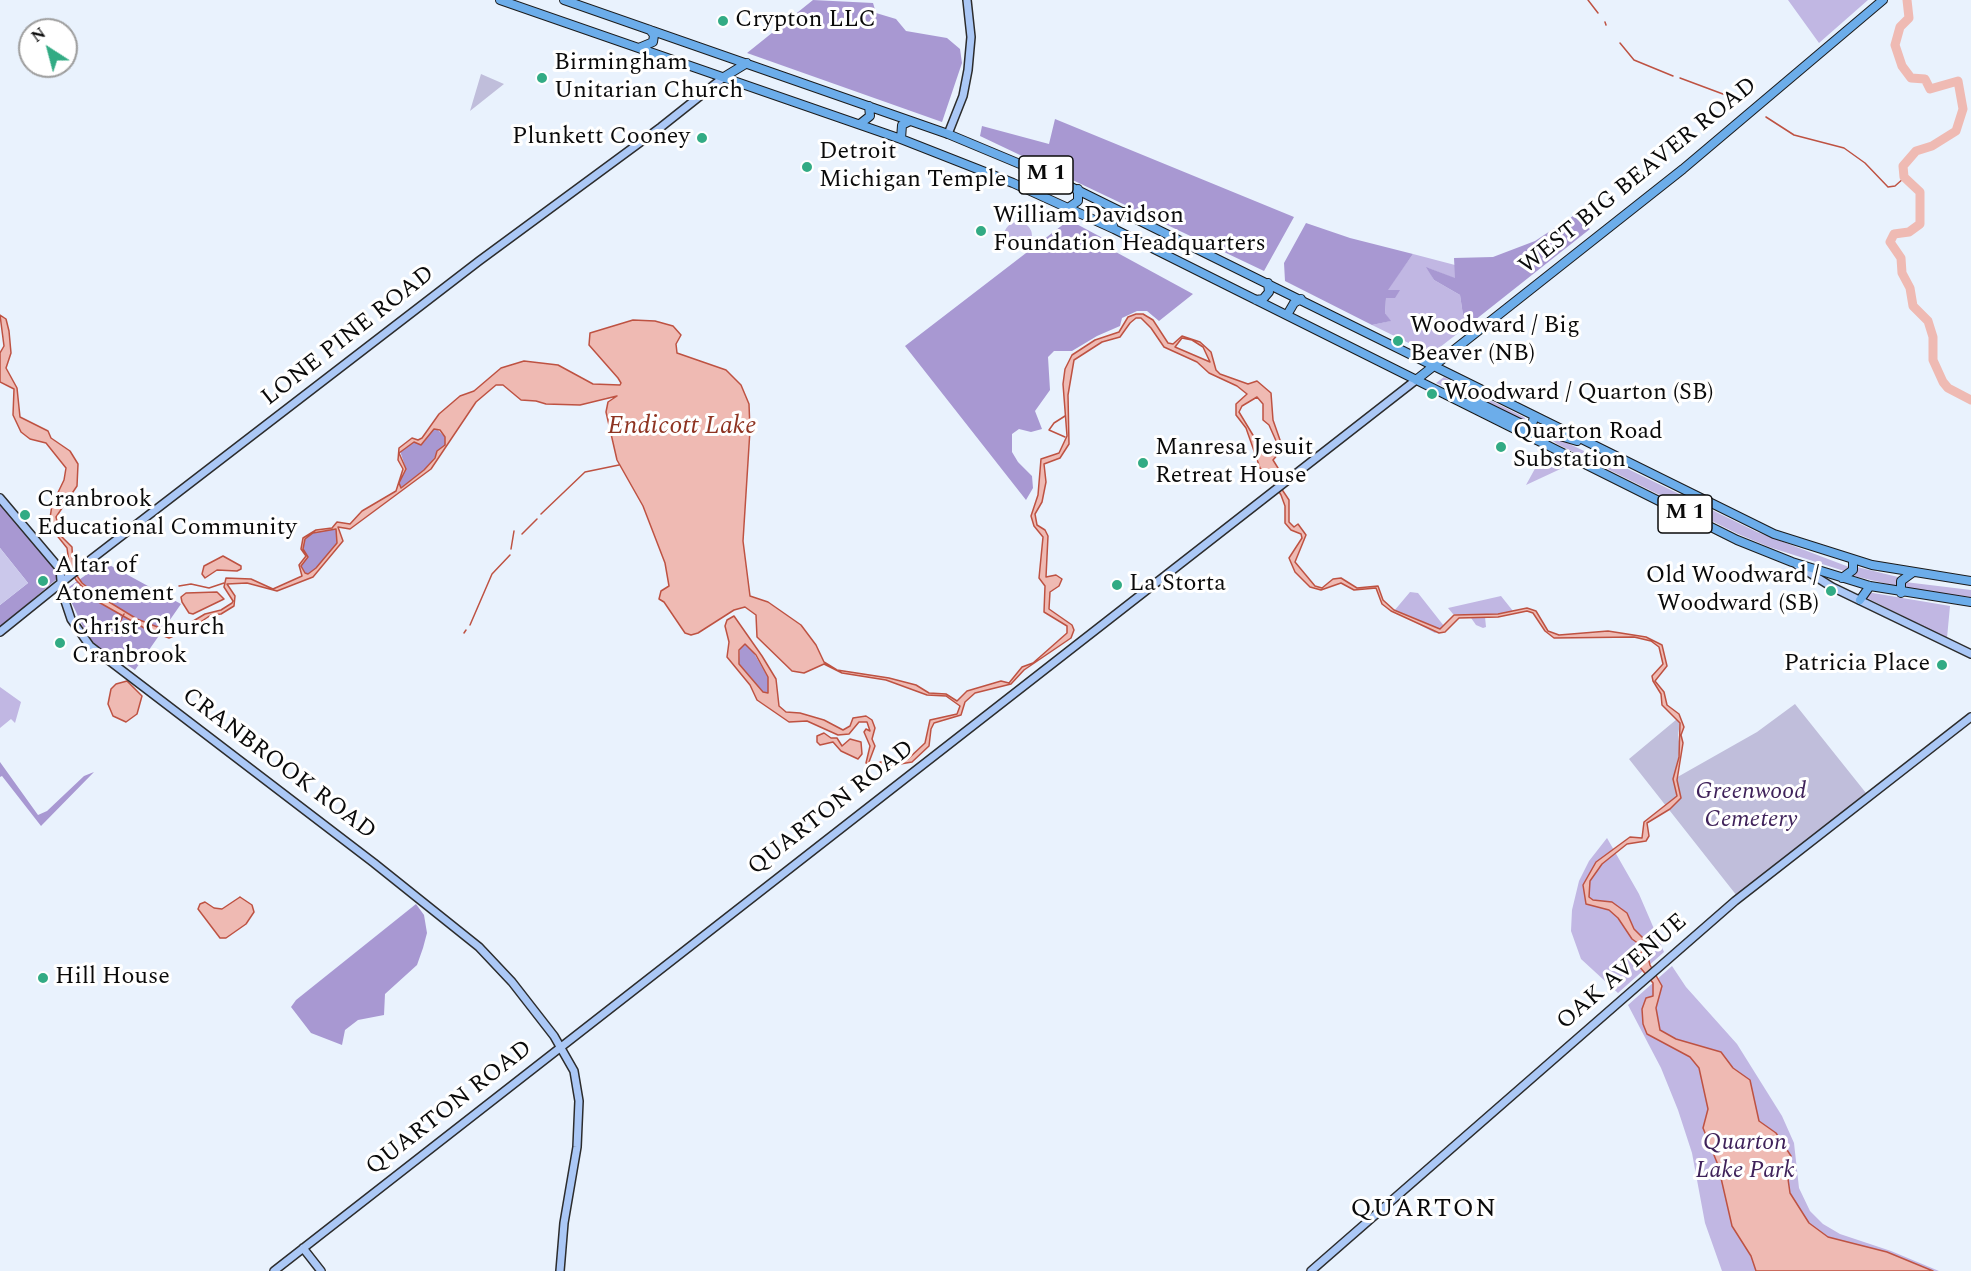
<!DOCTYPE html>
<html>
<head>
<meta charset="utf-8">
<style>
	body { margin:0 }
	#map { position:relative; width:1971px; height:1271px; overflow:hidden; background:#e9f2fd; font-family:Spectral,serif }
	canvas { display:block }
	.north { position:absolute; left:18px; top:18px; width:60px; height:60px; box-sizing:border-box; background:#fff; border:2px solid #9d9d9d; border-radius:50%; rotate:324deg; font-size:16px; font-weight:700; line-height:24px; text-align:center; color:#0a0a0a }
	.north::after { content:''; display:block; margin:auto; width:21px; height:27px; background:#32ab84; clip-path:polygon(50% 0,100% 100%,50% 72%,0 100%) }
</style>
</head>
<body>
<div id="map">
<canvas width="1971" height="1271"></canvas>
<div class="north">N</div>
</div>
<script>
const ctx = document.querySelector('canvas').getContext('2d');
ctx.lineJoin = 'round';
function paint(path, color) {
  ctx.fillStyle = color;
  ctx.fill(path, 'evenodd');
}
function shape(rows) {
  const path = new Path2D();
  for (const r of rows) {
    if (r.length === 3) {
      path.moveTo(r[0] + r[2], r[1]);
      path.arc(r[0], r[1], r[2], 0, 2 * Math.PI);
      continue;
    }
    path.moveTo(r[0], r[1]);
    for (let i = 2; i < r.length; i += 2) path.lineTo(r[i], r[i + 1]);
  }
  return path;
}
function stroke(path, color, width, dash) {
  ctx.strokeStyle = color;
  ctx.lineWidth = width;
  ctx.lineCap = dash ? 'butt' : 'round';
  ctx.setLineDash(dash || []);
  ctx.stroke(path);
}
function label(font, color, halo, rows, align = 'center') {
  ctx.font = font + ' Spectral,serif';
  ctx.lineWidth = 6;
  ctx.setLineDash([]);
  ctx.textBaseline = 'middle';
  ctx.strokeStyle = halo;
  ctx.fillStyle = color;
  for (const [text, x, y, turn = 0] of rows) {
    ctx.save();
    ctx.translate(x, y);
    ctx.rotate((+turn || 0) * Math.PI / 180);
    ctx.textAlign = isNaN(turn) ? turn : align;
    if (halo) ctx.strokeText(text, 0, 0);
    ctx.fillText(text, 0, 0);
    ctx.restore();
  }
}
paint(shape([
	[1788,0,1868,0,1819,43],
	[1018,236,14],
	[1413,254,1455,265,1456,279,1428,268,1434,280,1460,295,1463,315,1470,324,1431,354,1372,325,1390,321,1385,313,1386,297,1399,290,1387,290],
	[1444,377,1524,417,1526,420,1521,422,1436,383],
	[1555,437,1611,464,1628,469,1757,532,1849,567,1844,571,1769,547,1738,534,1557,444,1553,441],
	[1546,452,1569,465,1526,485,1543,454],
	[1857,567,1898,577,1896,586,1854,576],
	[1905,582,1971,590,1971,597,1906,589,1903,585],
	[1410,592,1418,593,1444,626,1435,633,1394,611],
	[1867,592,1950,606,1947,638,1865,597],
	[1501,596,1513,611,1485,617,1486,627,1483,628,1476,625,1469,615,1453,614,1448,608],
	[0,687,21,702,15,723,11,719,0,728],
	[1607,838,1639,894,1664,952,1618,993,1581,959,1571,931,1572,910,1579,881,1589,861],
	[1672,966,1686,987,1737,1044,1782,1116,1794,1143,1799,1188,1810,1211,1823,1224,1840,1234,1891,1251,1939,1271,1722,1271,1705,1223,1692,1153,1678,1110,1661,1068,1628,1005]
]), '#c1b7e3');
paint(shape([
	[813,0,873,3,876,13,896,19,906,31,947,38,960,49,962,63,942,122,747,53],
	[1055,119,1294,217,1264,271,980,136,982,126,1049,144],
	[1573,216,1590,229,1470,324,1463,315,1460,295,1434,280,1426,267,1455,278,1454,258,1493,257,1535,241],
	[1069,220,1112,243,1114,251,1193,294,1159,321,1147,311,1137,311,1122,318,1120,326,1097,336,1072,351,1054,351,1048,357,1050,390,1035,411,1042,429,1031,432,1019,429,1012,434,1012,452,1018,462,1032,476,1033,488,1026,500,905,346],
	[1306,223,1350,238,1413,254,1388,290,1400,290,1395,298,1386,298,1385,313,1391,321,1372,325,1285,281,1284,263],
	[437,429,445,437,445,445,424,470,401,488,399,483,406,469,400,451,412,442,424,442,432,430],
	[0,505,51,564,58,578,0,627,0,605,28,583,0,548],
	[336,529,337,543,316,568,308,575,305,573,301,566,308,557,303,549,305,539,313,533],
	[104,562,181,604,135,670,110,654,99,650,84,629,70,599,69,587],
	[748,643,769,679,768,693,763,692,739,664,740,647],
	[0,762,38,815,47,811,84,776,94,772,41,826,2,776,0,777],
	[416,904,424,915,427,933,423,948,417,965,385,994,384,1015,358,1020,345,1030,342,1045,311,1033,291,1007,296,1000]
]), '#a898d2');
paint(shape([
	[481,74,504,84,470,111],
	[1795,704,1866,793,1737,896,1629,759,1677,719,1680,723,1678,735,1680,748,1674,779,1757,732]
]), '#c0bedb');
paint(shape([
	[0,548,28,583,0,605]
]), '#cbc8eb');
const water = shape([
	[1136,314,1143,314,1153,320,1168,343,1173,344,1182,336,1200,342,1211,352,1216,370,1220,374,1248,384,1257,381,1271,393,1273,420,1280,440,1279,453,1273,460,1278,468,1275,479,1289,500,1289,522,1294,527,1298,524,1306,535,1295,562,1315,586,1322,588,1333,579,1341,578,1357,588,1378,586,1383,600,1394,610,1440,629,1454,615,1498,614,1527,608,1536,611,1548,631,1559,635,1608,631,1646,637,1662,645,1667,666,1655,681,1664,692,1667,705,1679,714,1684,727,1681,735,1683,743,1677,780,1681,798,1670,809,1647,823,1649,836,1646,841,1627,844,1602,864,1590,881,1589,897,1593,900,1612,902,1627,913,1634,929,1643,938,1650,965,1662,986,1656,1008,1660,1030,1676,1039,1721,1052,1733,1068,1750,1080,1759,1121,1776,1133,1791,1156,1788,1179,1790,1193,1809,1223,1828,1237,1887,1252,1933,1271,1756,1271,1751,1256,1732,1226,1718,1165,1703,1128,1708,1109,1699,1068,1690,1057,1647,1034,1643,1024,1642,1009,1646,998,1653,996,1653,983,1639,966,1641,952,1639,944,1632,939,1618,918,1609,910,1586,904,1583,885,1596,862,1630,837,1642,838,1644,822,1677,796,1673,779,1679,757,1680,723,1662,705,1661,694,1653,681,1652,676,1663,664,1659,647,1651,641,1634,637,1554,638,1545,631,1533,613,1527,611,1498,617,1459,618,1445,632,1439,633,1391,611,1382,604,1376,588,1354,590,1341,583,1321,590,1310,587,1295,572,1289,558,1302,538,1301,534,1291,530,1285,523,1285,506,1281,495,1269,476,1260,468,1246,428,1236,415,1236,404,1247,394,1237,386,1209,373,1197,362,1164,347,1151,328,1141,318,1136,318,1130,323,1120,337,1102,342,1074,360,1068,395,1069,444,1060,458,1044,464,1046,482,1042,502,1035,514,1037,525,1045,530,1048,536,1046,577,1056,575,1062,579,1059,586,1050,592,1049,609,1072,625,1074,630,1071,638,1024,670,1011,684,975,693,965,702,961,715,934,723,931,729,929,746,912,762,877,768,866,763,870,746,864,732,866,729,870,731,867,722,859,722,849,734,838,735,807,721,789,722,757,700,750,685,727,657,729,642,725,626,727,620,734,616,762,656,776,679,779,706,786,712,800,713,824,720,843,730,850,726,853,718,866,716,872,720,875,728,872,739,875,746,869,762,872,765,884,761,908,759,925,743,930,720,957,714,960,706,946,696,927,695,886,680,842,673,824,664,804,673,792,671,757,637,756,615,745,607,734,610,698,633,691,635,685,633,664,602,659,599,661,591,669,586,665,563,643,506,617,460,606,412,608,402,617,396,580,405,546,404,536,401,521,400,503,385,496,385,476,402,431,469,350,529,338,527,343,541,313,577,277,591,247,583,227,584,235,596,234,606,221,614,211,615,190,629,169,638,146,629,95,600,76,580,70,569,67,548,55,533,50,518,52,505,64,480,66,468,46,443,30,439,21,432,13,415,14,389,0,382,0,353,4,346,0,315,6,319,9,331,11,353,6,368,17,388,20,417,48,431,51,438,70,451,78,464,77,486,56,517,61,536,72,547,73,570,82,583,96,594,137,619,173,633,205,614,221,610,232,603,233,601,224,587,226,578,251,579,273,589,302,576,299,565,306,556,301,549,303,538,316,530,332,528,337,522,350,524,362,511,396,491,403,469,398,460,399,448,412,438,418,440,422,438,439,414,460,396,474,391,501,368,524,361,558,365,593,384,620,385,621,383,618,378,589,345,590,333,633,320,655,321,673,326,681,335,676,344,677,353,726,370,741,385,749,404,750,430,743,541,750,596,768,602,801,625,816,645,824,662,837,670,889,678,916,685,929,693,946,694,957,701,967,691,1001,681,1009,683,1022,667,1033,663,1067,633,1067,626,1044,612,1045,586,1039,578,1043,537,1034,526,1031,516,1038,495,1041,459,1059,453,1067,436,1063,384,1065,369,1072,355,1095,340,1119,332,1128,317,1136,314],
	[1182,338,1192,340,1203,347,1210,362,1175,347,1182,338],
	[1257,397,1263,404,1263,420,1269,425,1277,443,1265,455,1239,412,1242,406,1257,397],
	[434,429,440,430,445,437,445,445,437,451,435,458,424,470,401,488,399,483,406,469,399,453,414,442,421,445,434,429],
	[336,529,337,543,316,568,308,574,305,573,301,566,308,557,303,549,305,539,313,533,336,529],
	[745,644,756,655,768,677,768,693,763,692,739,664,739,650,745,644],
	[223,556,241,566,241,569,237,571,217,570,205,578,202,574,204,566,223,556],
	[217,592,224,599,193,614,189,613,182,602,181,597,186,593,217,592],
	[127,681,142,696,137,714,126,722,113,716,108,704,111,689,116,684,127,681],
	[824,733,831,738,837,738,842,746,850,739,861,742,862,754,858,759,841,751,833,742,820,745,817,742,817,736,824,733],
	[240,897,252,905,254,912,246,924,226,938,220,938,198,909,200,904,205,902,214,908,222,909,240,897]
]);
paint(water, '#efbab3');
stroke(water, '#be5242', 1.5);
stroke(shape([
	[1588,0,1598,13],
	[1605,22,1606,25],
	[1620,43,1634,60,1673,76],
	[1680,78,1739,100],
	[1766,117,1794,135,1844,148,1865,163,1888,187,1895,186,1904,178],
	[1065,437,1049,430,1054,423,1065,416],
	[541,514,585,472,619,465],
	[522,534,537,519],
	[511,549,514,531],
	[179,586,191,584,209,588,224,583],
	[470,625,492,574,510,555],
	[464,633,466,630],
	[107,635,116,630,124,614]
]), '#be5242', 1.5);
stroke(shape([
	[1907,0,1909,18,1900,27,1895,45,1902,66,1911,78,1925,79,1930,89,1958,81,1963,109,1956,131,1932,146,1916,151,1903,166,1904,177,1920,192,1920,224,1909,232,1894,234,1890,242,1901,258,1902,273,1910,288,1913,306,1928,321,1933,337,1933,360,1943,382,1948,388,1971,400]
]), '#efbab3', 9);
const secondary = shape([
	[948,134,963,96,968,70,971,37,967,0],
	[0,498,60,569,62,592,71,619,90,646,374,863,479,947,512,982,554,1036,574,1071,579,1101,577,1147,564,1223,560,1271],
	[1797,565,1832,587,1971,654],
	[0,632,72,574,479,261,661,127,724,77],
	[303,1248,321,1271],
	[274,1271,1416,380],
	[1311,1271,1735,901,1971,717]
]);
const primary = shape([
	[500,0,901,139,1013,183,1114,229,1737,540,1792,562,1870,586,1971,602],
	[564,0,948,134,1051,177,1774,534,1872,565,1971,581],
	[641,47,653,42,654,35,650,30],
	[724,77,747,63],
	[860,124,870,116,869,106],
	[901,139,902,125,910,121],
	[1068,208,1078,201,1078,189],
	[1114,229,1112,222,1114,217,1125,212],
	[1256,300,1263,299,1269,292,1268,283],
	[1287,315,1294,303,1301,299],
	[1416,380,1683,169,1883,0],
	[1465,403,1477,402,1528,427,1532,425,1534,417],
	[1544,444,1545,438,1550,433,1577,441],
	[1842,578,1853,570,1853,560],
	[1901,593,1901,581,1912,573],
	[1860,600,1870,586]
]);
stroke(secondary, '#2c2c2c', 10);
stroke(primary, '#1b1b1b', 10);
stroke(secondary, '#abc8f6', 7);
stroke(primary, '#6cadea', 8);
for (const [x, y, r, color] of [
	[723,21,6,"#32ab84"],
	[542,78,6,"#32ab84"],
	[702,138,6,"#32ab84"],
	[807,167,6,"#32ab84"],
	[981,231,6,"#32ab84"],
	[1398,341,6,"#32ab84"],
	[1432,394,6,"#32ab84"],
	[1501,447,6,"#32ab84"],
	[1143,463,6,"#32ab84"],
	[25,515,6,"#32ab84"],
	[43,581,6,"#32ab84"],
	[1117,585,6,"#32ab84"],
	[1831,591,6,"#32ab84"],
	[60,643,6,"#32ab84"],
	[1942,665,6,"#32ab84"],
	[43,978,6,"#32ab84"]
]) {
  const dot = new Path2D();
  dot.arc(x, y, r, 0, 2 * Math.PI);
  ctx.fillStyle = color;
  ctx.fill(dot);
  stroke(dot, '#fff', 2);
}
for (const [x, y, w] of [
	[1046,175,54],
	[1685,514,54]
]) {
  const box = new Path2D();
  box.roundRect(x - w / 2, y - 19, w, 38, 4.5);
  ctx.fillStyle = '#fff';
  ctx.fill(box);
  stroke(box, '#0a0a0a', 1.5);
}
label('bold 22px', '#0a0a0a', null, [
	["M 1",1046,175],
	["M 1",1685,514]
]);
label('24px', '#0a0a0a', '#fff', [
	["Crypton LLC",735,21],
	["Birmingham",554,64],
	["Unitarian Church",554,92],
	["Plunkett Cooney",690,138,"right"],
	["Detroit",819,153],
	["Michigan Temple",819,181],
	["William Davidson",993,217],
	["Foundation Headquarters",993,245],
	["Woodward / Big",1410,327],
	["Beaver (NB)",1410,355],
	["Woodward / Quarton (SB)",1444,394],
	["Quarton Road",1513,433],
	["Substation",1513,461],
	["Manresa Jesuit",1155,449],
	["Retreat House",1155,477],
	["Cranbrook",37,501],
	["Educational Community",37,529],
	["Altar of",55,567],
	["Atonement",55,595],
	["Old Woodward /",1819,577,"right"],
	["Woodward (SB)",1819,605,"right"],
	["La Storta",1129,585],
	["Christ Church",72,629],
	["Cranbrook",72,657],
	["Patricia Place",1930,665,"right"],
	["Hill House",55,978]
], 'left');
label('24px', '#0a0a0a', '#fff', [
	["WEST BIG BEAVER ROAD",1639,177,-39],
	["LONE PINE ROAD",349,337,-38],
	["CRANBROOK ROAD",278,765,37],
	["QUARTON ROAD",832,809,-38],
	["OAK AVENUE",1623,973,-41],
	["QUARTON ROAD",450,1109,-38]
]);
label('italic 24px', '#3f225a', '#fff', [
	["Greenwood",1751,793],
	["Cemetery",1751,821],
	["Quarton",1745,1144],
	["Lake Park",1745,1172]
]);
label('italic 26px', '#8e3422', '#fff', [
	["Endicott Lake",682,428]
]);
ctx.letterSpacing = '1.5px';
label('26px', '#0a0a0a', '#fff', [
	["QUARTON",1424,1211]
]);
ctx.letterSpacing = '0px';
</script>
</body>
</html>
